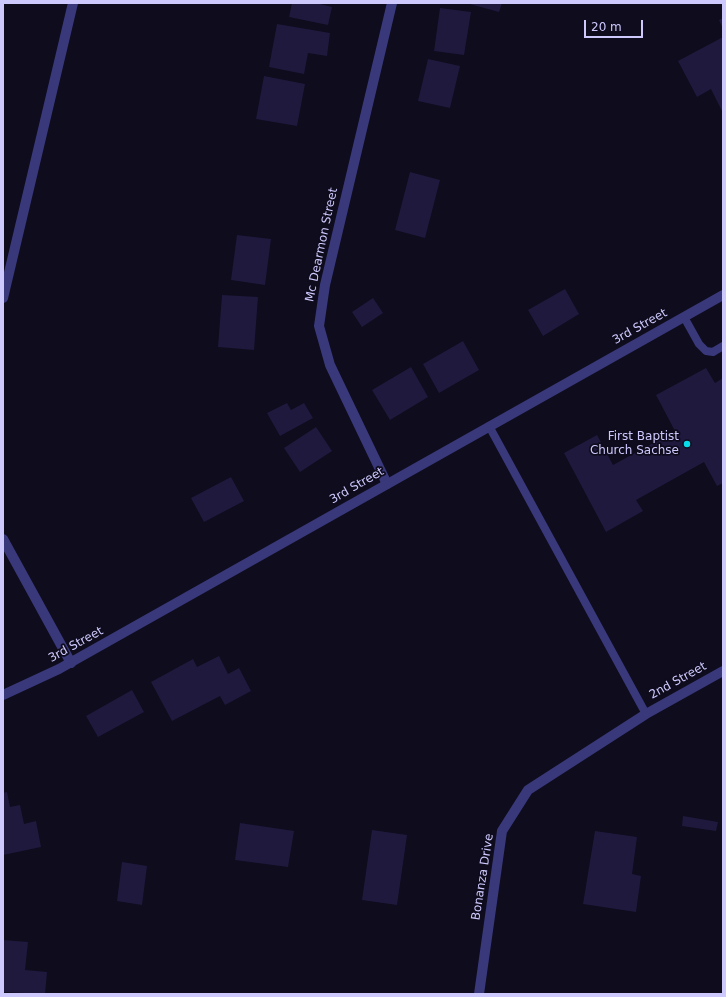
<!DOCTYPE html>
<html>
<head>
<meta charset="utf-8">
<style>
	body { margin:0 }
	#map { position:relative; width:726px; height:997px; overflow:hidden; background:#0e0c1d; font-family:"DejaVu Sans",sans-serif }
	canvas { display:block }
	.frame { position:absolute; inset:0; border:4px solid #cec9fd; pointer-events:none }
	.scale { position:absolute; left:584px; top:20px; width:59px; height:18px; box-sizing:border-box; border:2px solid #cec9fd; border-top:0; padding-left:5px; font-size:12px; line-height:14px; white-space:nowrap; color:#cec9fd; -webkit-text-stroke:3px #0e0c1d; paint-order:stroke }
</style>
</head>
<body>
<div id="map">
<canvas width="726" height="997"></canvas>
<div class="frame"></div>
<div class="scale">20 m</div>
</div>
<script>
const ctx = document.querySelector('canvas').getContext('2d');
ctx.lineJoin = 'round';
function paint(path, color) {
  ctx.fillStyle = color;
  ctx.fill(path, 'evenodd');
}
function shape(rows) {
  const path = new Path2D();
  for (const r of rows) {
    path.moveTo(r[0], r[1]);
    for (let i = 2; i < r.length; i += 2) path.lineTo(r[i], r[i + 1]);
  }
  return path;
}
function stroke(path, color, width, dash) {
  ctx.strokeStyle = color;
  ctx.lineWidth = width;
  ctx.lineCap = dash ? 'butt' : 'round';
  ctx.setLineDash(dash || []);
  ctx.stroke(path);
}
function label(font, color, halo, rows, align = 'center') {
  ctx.font = font + ' "DejaVu Sans",sans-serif';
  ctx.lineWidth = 3.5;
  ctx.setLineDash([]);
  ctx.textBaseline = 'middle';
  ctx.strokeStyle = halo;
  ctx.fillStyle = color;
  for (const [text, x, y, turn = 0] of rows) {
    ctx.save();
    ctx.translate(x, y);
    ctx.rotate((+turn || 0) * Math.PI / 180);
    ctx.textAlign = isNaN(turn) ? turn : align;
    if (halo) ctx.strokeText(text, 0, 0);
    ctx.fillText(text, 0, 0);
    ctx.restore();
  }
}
paint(shape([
	[292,3,321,3,320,4,332,7,328,25,289,17],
	[466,3,502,3,499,12],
	[440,8,471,12,464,55,434,51],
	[723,18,723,29,719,20],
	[277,24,330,33,327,56,308,53,304,74,269,67],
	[723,37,723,113,711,89,697,97,678,61],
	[428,59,460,66,450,108,418,101],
	[264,76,305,84,297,126,256,119],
	[410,172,440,180,425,238,395,230],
	[237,235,271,239,265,285,231,280],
	[565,289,579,314,543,336,528,310],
	[222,295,258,297,254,350,218,347],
	[373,298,383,313,362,327,352,312],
	[463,341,479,370,439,393,423,364],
	[411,367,428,397,390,420,372,390],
	[706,368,715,383,723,378,723,483,717,486,704,462,636,500,643,511,606,532,564,453,597,435,613,465,675,431,656,395],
	[287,403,291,410,304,403,313,418,280,436,267,413],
	[316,427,332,451,300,472,284,448],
	[231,477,244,501,204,522,191,498],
	[219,656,228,674,239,668,251,691,225,705,220,696,172,721,151,682,193,659,197,667],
	[132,690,144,712,98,737,86,716],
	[7,792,10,807,20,805,24,824,36,821,41,847,3,855,3,793],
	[683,816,718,822,716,831,682,826],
	[240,823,294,831,288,867,235,860],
	[372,830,407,835,397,905,362,900],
	[595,831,637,837,632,874,641,876,636,912,583,904],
	[122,862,147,866,142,905,117,901],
	[3,940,28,942,25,970,47,972,45,994,3,992]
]), '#1f193d');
stroke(shape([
	[684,317,699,344,706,351,713,352,723,346],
	[489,426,646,714]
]), '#39387a', 8);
stroke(shape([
	[3,298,73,3],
	[387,484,330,365,319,326,325,285,392,3],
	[3,539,71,663],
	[479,994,502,831,528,790,646,714,723,671]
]), '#39387a', 10);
stroke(shape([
	[3,695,59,669,723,295]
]), '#39387a', 10);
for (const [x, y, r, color] of [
	[687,444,4,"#08dceb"]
]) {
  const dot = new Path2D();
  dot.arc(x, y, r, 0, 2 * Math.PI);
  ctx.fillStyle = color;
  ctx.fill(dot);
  stroke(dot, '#0e0c1d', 1.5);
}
label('12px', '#cec9fd', '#0e0c1d', [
	["Mc Dearmon Street",322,245,-78],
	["3rd Street",640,327,-29],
	["3rd Street",357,486,-30],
	["3rd Street",76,645,-29],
	["2nd Street",678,681,-29],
	["Bonanza Drive",483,877,-81]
]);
label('12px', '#cec9fd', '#0e0c1d', [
	["First Baptist",679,437],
	["Church Sachse",679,451]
], 'right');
</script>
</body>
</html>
